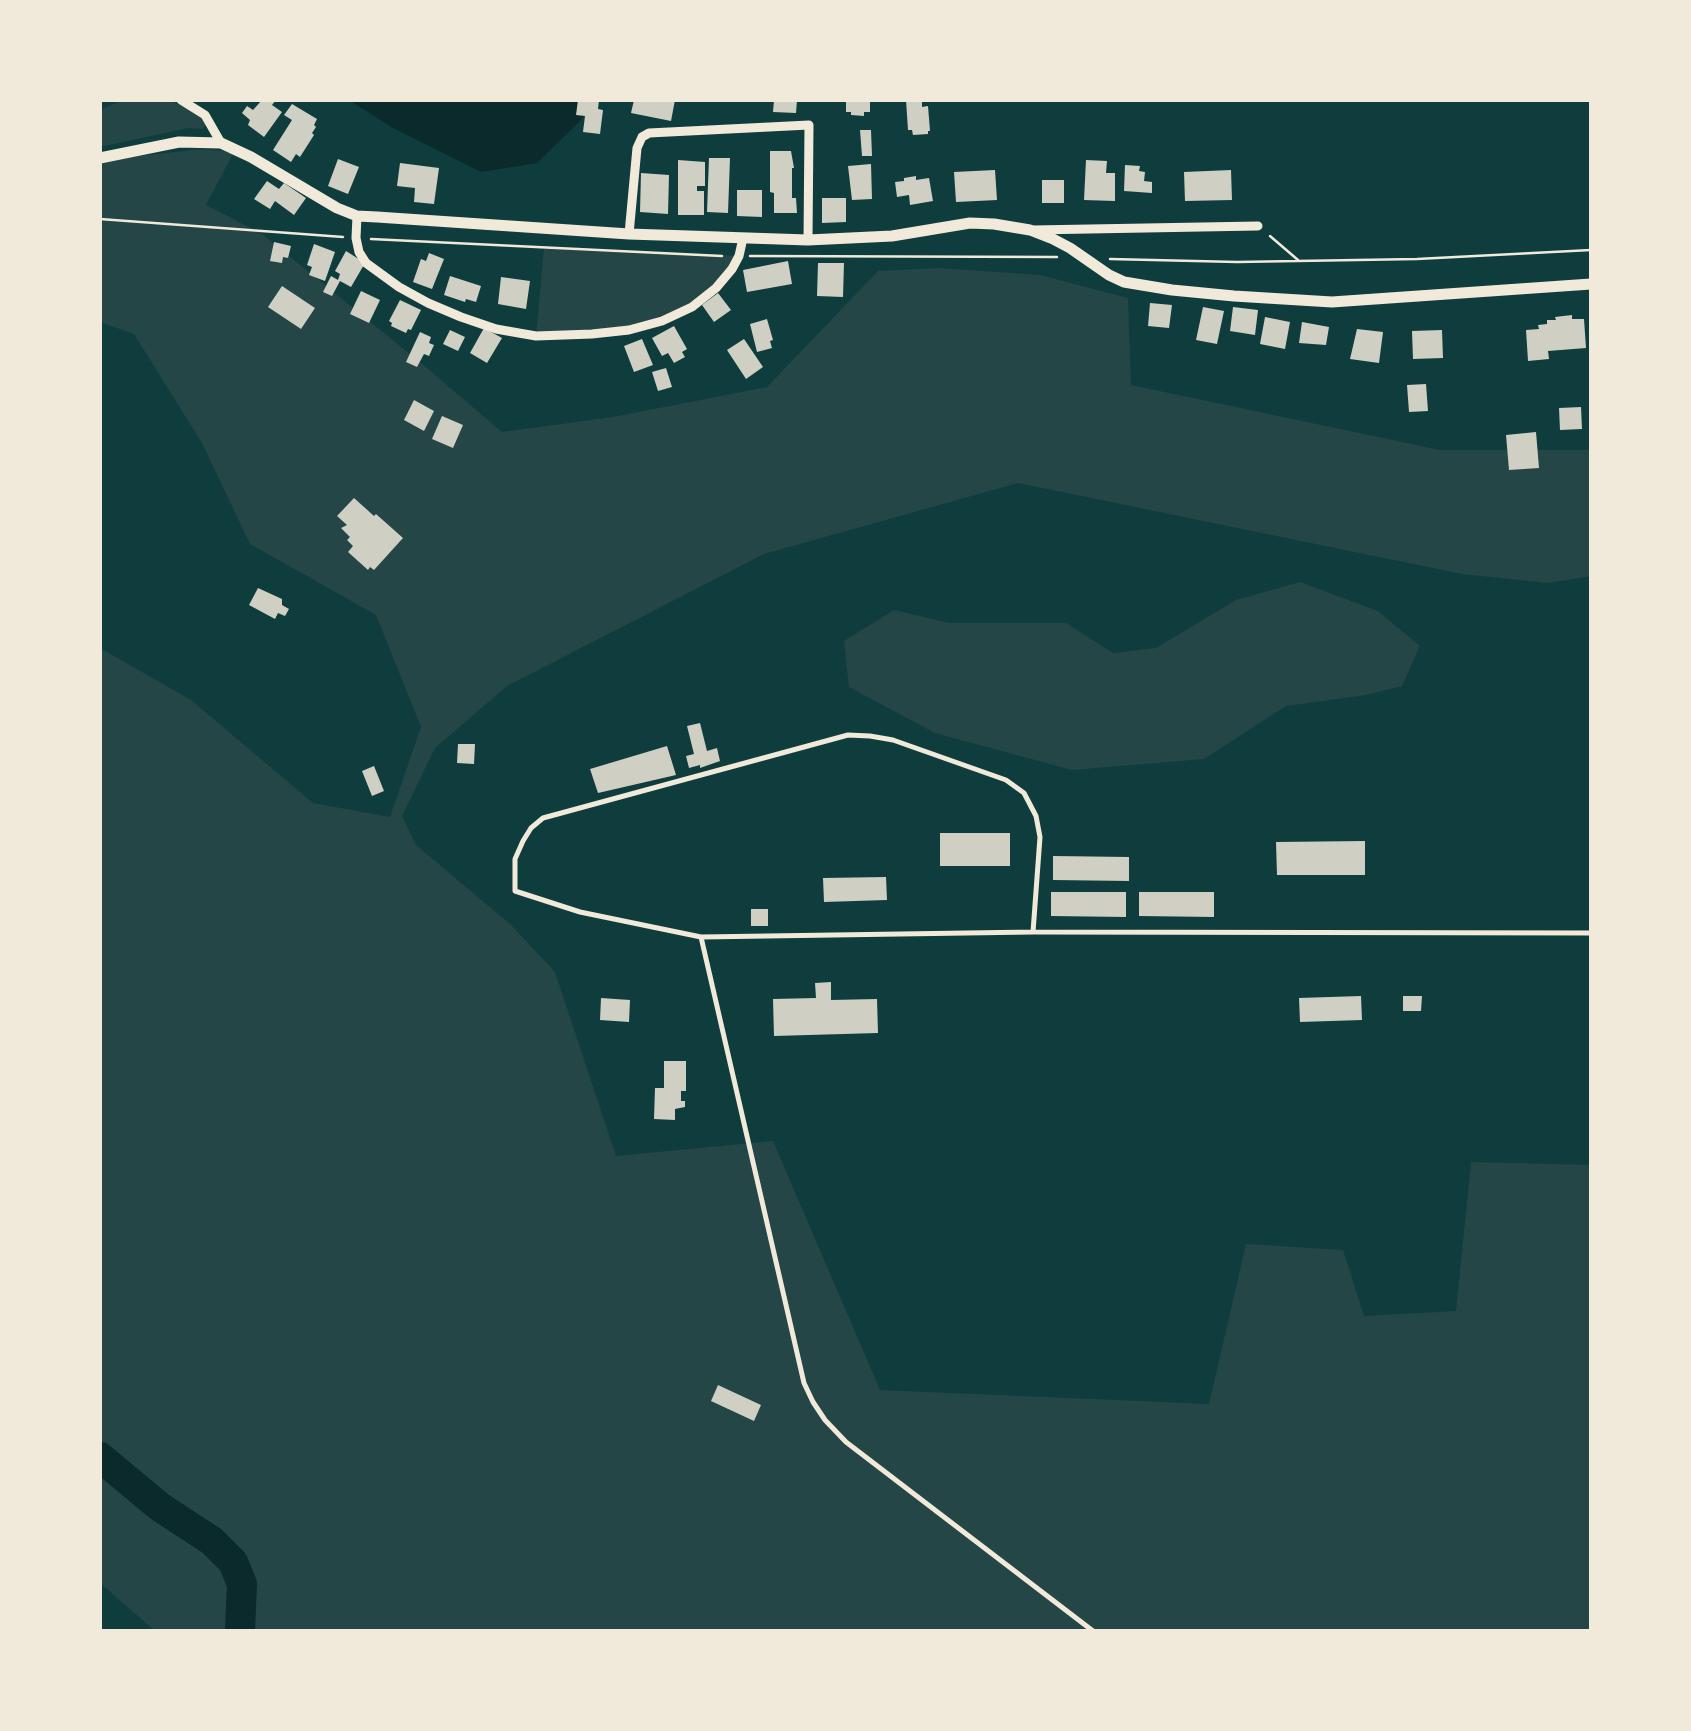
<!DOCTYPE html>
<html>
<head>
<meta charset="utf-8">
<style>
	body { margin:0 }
	#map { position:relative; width:1691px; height:1731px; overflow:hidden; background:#0f3d3e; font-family:Lato,sans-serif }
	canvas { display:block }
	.frame { position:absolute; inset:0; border:102px solid #f1e9da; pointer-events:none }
</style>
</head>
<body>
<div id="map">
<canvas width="1691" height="1731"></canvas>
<div class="frame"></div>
</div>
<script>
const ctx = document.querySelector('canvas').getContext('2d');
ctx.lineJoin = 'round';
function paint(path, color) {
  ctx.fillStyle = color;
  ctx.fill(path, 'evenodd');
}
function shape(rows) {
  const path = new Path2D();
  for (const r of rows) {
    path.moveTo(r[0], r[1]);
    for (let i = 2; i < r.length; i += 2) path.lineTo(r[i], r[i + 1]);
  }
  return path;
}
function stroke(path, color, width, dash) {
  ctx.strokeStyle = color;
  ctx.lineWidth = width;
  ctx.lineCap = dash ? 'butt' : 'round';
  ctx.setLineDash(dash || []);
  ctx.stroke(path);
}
paint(shape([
	[123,100,167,100,184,106,205,119,207,124,202,129,188,128,100,147,100,110],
	[203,149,234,152,206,205,262,234,421,363,502,432,613,417,767,387,878,271,939,268,1040,275,1128,298,1131,385,1440,450,1591,450,1591,576,1548,583,1462,574,1018,483,764,554,507,686,435,748,402,816,416,845,510,924,555,972,616,1156,773,1141,880,1390,1209,1404,1246,1244,1343,1250,1364,1316,1456,1311,1471,1162,1591,1165,1591,1631,155,1631,100,1583,100,648,191,700,313,803,390,817,421,727,376,615,250,544,202,443,134,334,100,322,100,160],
	[544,248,739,256,732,269,692,307,629,330,536,336],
	[1300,582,1378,611,1420,646,1402,686,1366,695,1286,706,1204,759,1072,770,935,733,849,687,844,641,894,610,949,623,1066,623,1113,653,1156,648,1236,600]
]), '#244646');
paint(shape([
	[349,100,595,100,581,120,537,163,481,172,393,128]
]), '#0a2a2b');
stroke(shape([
	[100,1457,160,1507,212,1541,233,1562,242,1584,240,1631]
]), '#0a2a2b', 30);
paint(shape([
	[262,100,276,100,272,105,282,112,264,137,248,125,250,120,242,113,247,106,253,110],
	[578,100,599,100,598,109,603,110,600,134,583,132,585,116,576,115],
	[634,100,675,100,671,121,631,113],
	[774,100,797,100,796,113,773,112],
	[846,100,870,100,870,112,864,112,864,116,851,115,851,112,846,112],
	[906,100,922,100,922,107,928,106,930,131,928,131,928,134,913,135,912,130,908,130],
	[292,104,317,119,314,125,316,127,312,133,314,135,300,157,296,154,291,162,273,150,292,120,284,115],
	[860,130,871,130,872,156,862,156],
	[770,151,791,151,794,168,792,168,792,198,796,198,797,213,774,213,774,193,770,192],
	[709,158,730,158,728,213,707,212],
	[338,159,359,167,348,194,328,186],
	[678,160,705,162,705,186,697,186,697,191,704,191,704,215,678,215],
	[1086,160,1107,161,1106,173,1115,173,1115,201,1084,200],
	[400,163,439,168,434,204,414,202,415,188,397,186],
	[871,164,872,199,852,200,848,166],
	[1125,165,1140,166,1139,171,1145,172,1144,181,1152,182,1152,193,1124,191],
	[995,170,997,200,956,202,954,172],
	[1231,170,1232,200,1185,201,1184,172],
	[641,173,669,175,668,214,640,212],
	[916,176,916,180,929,178,933,201,910,205,909,195,897,197,895,182,904,181,904,178],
	[1042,180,1064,180,1064,203,1042,203],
	[267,181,279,189,284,183,306,198,294,215,275,201,270,209,254,199],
	[737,190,762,190,762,217,737,216],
	[822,198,846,198,846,222,822,223],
	[274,242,291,246,288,258,283,257,282,263,270,261],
	[314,244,335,252,325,281,309,275,312,267,307,265],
	[346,251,365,263,351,287,340,281,332,296,323,292,331,276,338,280,340,274,335,271],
	[429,253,444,259,432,289,413,282,421,259,426,261],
	[788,261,792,284,747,292,743,270],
	[818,263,844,263,843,297,817,296],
	[450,276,481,286,476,302,466,299,465,302,444,295],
	[501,277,530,281,526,309,498,304],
	[282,286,315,308,301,329,268,307],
	[361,291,380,300,369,323,350,314],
	[718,293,731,310,714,322,702,305],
	[400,300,421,310,411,330,408,329,406,333,391,326,392,323,389,321],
	[1150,303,1172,305,1169,328,1148,326],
	[1203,307,1224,311,1217,344,1196,340],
	[1233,307,1258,310,1255,335,1230,331],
	[1572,315,1572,319,1584,319,1586,348,1548,351,1549,359,1528,361,1526,330,1539,329,1538,325,1547,324,1547,320,1556,320,1555,317],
	[1265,317,1290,322,1285,349,1260,344],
	[767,319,773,340,770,341,772,348,757,352,750,324],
	[1302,322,1329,327,1326,345,1299,343],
	[674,326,687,349,682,352,685,357,674,363,668,353,662,356,652,338],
	[484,328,502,338,487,363,470,353],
	[1357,329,1383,332,1379,363,1350,359],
	[450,330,465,337,458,351,443,344],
	[1442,330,1443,358,1413,359,1412,331],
	[420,332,431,337,429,343,434,345,429,356,424,354,417,367,406,362],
	[642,339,653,365,634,372,624,346],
	[744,339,763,367,746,379,727,350],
	[666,368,672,387,658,391,652,372],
	[1426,384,1428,411,1409,412,1407,385],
	[414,400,434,411,424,431,404,420],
	[1581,407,1582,429,1560,430,1559,408],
	[442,416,463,425,453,448,432,439],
	[1536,432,1539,468,1509,470,1506,435],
	[354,498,374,516,376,514,403,538,374,570,370,567,368,570,348,552,353,546,347,540,350,537,341,528,347,525,337,516],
	[258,588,282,599,282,605,289,609,285,616,278,613,275,619,249,605],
	[700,723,707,751,717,748,720,761,700,768,700,765,689,768,686,756,694,754,687,726],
	[458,744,475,744,474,764,457,763],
	[667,746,676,775,598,793,590,769],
	[374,766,384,791,372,796,362,771],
	[940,833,1010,833,1010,866,940,866],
	[1365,841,1365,875,1277,875,1276,842],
	[1053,856,1129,857,1129,881,1053,880],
	[886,877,887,900,824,902,823,878],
	[1051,892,1126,892,1126,917,1051,916],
	[1139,892,1214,892,1214,917,1139,916],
	[751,909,768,909,768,926,751,926],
	[831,982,831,1000,877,999,878,1033,774,1036,773,999,816,998,815,983],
	[1361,996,1362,1020,1300,1022,1299,998],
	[1403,996,1422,996,1421,1011,1403,1011],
	[601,998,630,1000,629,1022,600,1020],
	[664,1061,686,1061,686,1091,681,1091,681,1101,685,1101,685,1107,675,1109,675,1120,654,1119,655,1088,664,1088],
	[718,1385,761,1405,754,1421,711,1401]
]), '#cfcfc3');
stroke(shape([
	[100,219,343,237],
	[1270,236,1298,260],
	[371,239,722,256],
	[750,256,1057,257],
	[1110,259,1237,262,1417,259,1591,250]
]), '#f1e9da', 2.5);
stroke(shape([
	[1033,932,1040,837,1036,816,1024,793,1006,780,893,740,870,736,848,735,543,818,531,828,523,841,515,859,515,891,580,912,701,937,1033,932,1591,933],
	[701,937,804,1383,813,1402,825,1420,846,1442,1093,1631]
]), '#f1e9da', 5);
stroke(shape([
	[181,100,205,115,221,143],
	[357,216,356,238,359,252,366,263,399,287,428,303,461,317,496,329,536,336,592,334,629,330,662,321,692,307,716,288,732,269,739,256,743,238],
	[1033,230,1258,226],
	[629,234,637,148,642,137,649,133,809,125,808,240]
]), '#f1e9da', 9);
stroke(shape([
	[100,158,179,142,221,143,251,157,337,208,357,216,377,217,629,234,808,240,892,236,970,223,994,224,1030,230,1053,239,1070,248,1109,275,1124,282,1172,290,1234,296,1332,302,1591,284]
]), '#f1e9da', 11);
</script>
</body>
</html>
